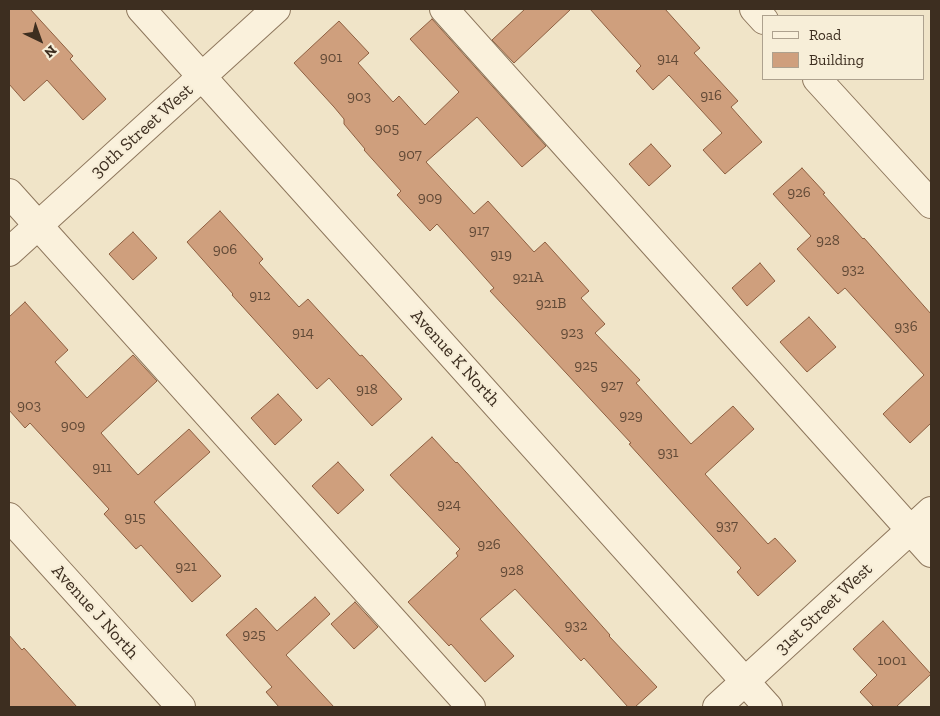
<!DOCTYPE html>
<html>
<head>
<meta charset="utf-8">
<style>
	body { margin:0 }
	#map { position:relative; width:940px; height:716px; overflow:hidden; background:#f0e4c8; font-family:"Zilla Slab",serif }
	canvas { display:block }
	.frame { position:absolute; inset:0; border:10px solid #3d2e20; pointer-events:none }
	.legend { position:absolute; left:762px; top:15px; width:162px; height:65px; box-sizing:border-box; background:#f7eed8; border:1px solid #ada18e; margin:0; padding:6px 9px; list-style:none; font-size:15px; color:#3d2e20 }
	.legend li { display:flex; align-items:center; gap:10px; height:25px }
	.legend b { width:25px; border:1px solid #ada18e }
	.north { position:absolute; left:15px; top:15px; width:50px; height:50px; -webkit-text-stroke:4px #f7eed8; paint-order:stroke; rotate:138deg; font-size:14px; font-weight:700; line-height:20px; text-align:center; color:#3d2e20 }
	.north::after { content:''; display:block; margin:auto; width:18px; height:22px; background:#3d2e20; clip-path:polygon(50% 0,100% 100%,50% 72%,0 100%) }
</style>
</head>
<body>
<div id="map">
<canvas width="940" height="716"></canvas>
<div class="frame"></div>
<ul class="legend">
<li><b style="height:6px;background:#faf1dc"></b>Road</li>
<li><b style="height:14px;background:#cf9f7d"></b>Building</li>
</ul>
<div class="north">N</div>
</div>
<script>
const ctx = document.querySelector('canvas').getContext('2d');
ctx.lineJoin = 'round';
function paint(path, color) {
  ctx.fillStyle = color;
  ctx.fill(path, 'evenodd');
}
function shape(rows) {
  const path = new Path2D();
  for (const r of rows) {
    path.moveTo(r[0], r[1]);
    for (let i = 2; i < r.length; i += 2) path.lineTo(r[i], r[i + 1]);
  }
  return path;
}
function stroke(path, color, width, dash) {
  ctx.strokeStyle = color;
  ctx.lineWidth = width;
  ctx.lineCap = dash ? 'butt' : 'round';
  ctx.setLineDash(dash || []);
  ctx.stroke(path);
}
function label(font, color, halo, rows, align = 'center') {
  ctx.font = font + ' "Zilla Slab",serif';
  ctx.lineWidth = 4.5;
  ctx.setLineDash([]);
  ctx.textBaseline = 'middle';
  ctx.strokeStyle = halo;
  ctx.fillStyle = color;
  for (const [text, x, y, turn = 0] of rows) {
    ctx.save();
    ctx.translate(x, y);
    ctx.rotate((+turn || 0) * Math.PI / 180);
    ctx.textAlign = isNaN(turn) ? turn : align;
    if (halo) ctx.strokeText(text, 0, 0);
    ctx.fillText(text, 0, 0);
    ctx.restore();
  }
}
const building = shape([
	[9,9,30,9,73,56,70,59,106,99,83,120,47,80,24,101,9,84,9,9],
	[525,9,571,9,514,63,492,40,525,9],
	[590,9,665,9,700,48,694,53,738,101,731,107,762,142,725,174,703,150,722,133,669,75,653,90,636,71,641,66,590,9],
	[432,19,546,146,522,167,477,117,426,162,474,214,488,201,534,252,545,242,589,291,581,298,605,324,595,333,640,380,636,383,691,444,733,406,754,429,705,474,768,544,775,538,796,561,758,596,737,572,741,568,629,444,631,443,490,291,494,288,471,262,437,224,430,231,397,195,401,191,364,150,365,149,344,124,344,119,334,107,294,63,339,21,369,53,358,63,393,102,399,96,425,125,459,92,410,39,432,19],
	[651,144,671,166,649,186,629,164,651,144],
	[802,168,825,193,823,194,863,239,864,238,931,314,931,423,910,443,883,414,924,375,845,288,838,294,797,249,811,236,773,194,802,168],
	[220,211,263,259,259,263,299,307,308,299,360,356,362,355,402,399,372,426,329,378,317,389,232,295,233,294,187,242,220,211],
	[133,232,157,258,133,280,109,254,133,232],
	[760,263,775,281,747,306,732,288,760,263],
	[25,302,68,350,55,362,87,398,133,355,157,381,101,433,138,475,189,429,210,452,154,502,221,576,192,602,141,545,136,549,104,514,109,509,30,423,25,428,9,410,9,317,25,302],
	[809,317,836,347,807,372,780,342,809,317],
	[278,394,302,420,275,445,251,418,278,394],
	[432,437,456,463,457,462,474,481,610,635,609,636,657,687,635,707,628,707,584,658,581,661,515,589,480,619,514,656,485,682,451,644,449,646,408,602,458,556,456,553,460,549,390,475,432,437],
	[338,462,364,490,338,514,312,486,338,462],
	[315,597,330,614,286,655,334,707,279,707,266,692,272,687,226,635,256,608,277,631,315,597],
	[355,602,378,627,354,649,331,624,355,602],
	[883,621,931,674,896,707,874,707,860,692,877,675,853,649,883,621],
	[9,635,22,650,24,648,77,707,9,707,9,635]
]);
paint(building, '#cf9f7d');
stroke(building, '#8d5f41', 1);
const minor = shape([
	[141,9,768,707],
	[444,9,931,553],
	[754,9,764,20],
	[817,79,931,204],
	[9,193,471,707],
	[9,252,276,9],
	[9,517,181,707],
	[717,707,931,511]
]);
stroke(minor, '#8d765c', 30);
stroke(minor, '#faf1dc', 28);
label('15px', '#624a37', null, [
	["901",331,58],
	["914",668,59],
	["916",711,96],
	["903",359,97],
	["905",387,129],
	["907",410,155],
	["926",799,193],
	["909",430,198],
	["917",479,231],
	["928",828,241],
	["906",225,250],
	["919",501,255],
	["932",853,270],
	["921A",528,278],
	["912",260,296],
	["921B",551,304],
	["936",906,327],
	["914",303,333],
	["923",572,333],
	["925",586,366],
	["927",612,386],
	["918",367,390],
	["903",29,406],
	["929",631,416],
	["909",73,426],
	["931",668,453],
	["911",102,468],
	["924",449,505],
	["915",135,518],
	["937",727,526],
	["926",489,545],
	["921",186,567],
	["928",512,571],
	["932",576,626],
	["925",254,635],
	["1001",892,661]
]);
label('18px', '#3d2e20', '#f7eed8', [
	["30th Street West",142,131,-42],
	["Avenue K North",455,358,48],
	["31st Street West",824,609,-43],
	["Avenue J North",95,612,48]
]);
</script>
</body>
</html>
